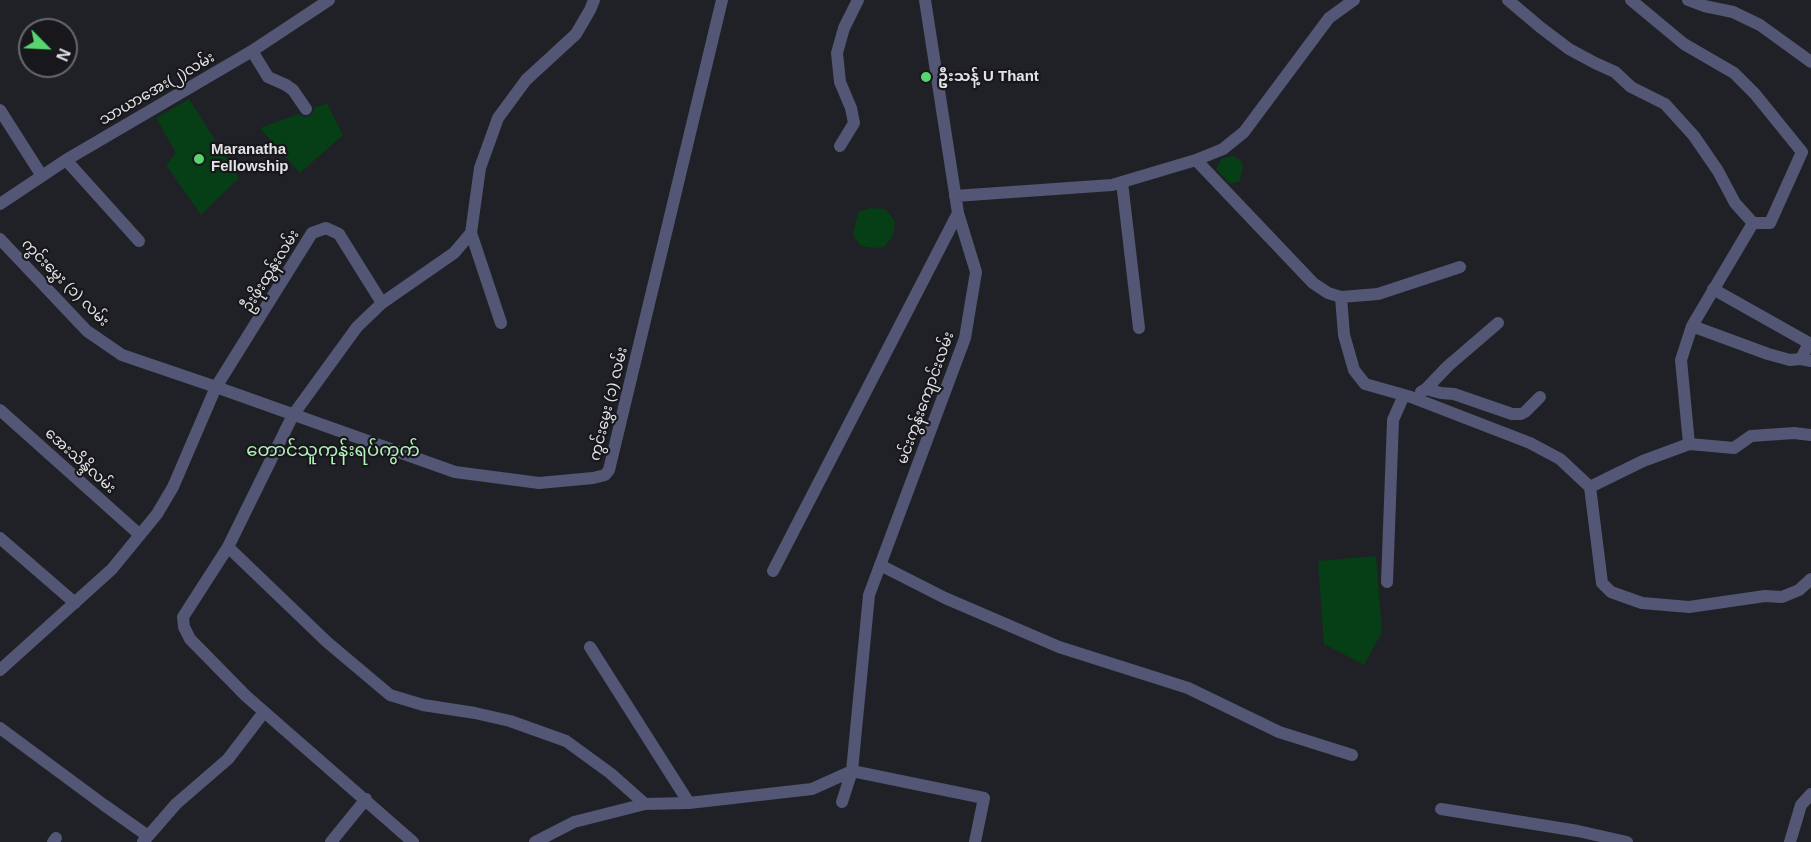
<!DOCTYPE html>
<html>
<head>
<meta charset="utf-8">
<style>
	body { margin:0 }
	#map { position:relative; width:1811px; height:842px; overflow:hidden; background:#202126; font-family:Helvetica,sans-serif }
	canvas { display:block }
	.north { position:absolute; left:18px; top:18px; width:60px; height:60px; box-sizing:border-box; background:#17171c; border:2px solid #68696d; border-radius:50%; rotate:114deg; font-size:16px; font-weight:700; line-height:24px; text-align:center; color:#e2e3e6 }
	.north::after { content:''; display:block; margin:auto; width:21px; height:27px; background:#59d56f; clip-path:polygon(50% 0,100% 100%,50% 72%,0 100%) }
</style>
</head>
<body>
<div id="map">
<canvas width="1811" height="842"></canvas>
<div class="north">N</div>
</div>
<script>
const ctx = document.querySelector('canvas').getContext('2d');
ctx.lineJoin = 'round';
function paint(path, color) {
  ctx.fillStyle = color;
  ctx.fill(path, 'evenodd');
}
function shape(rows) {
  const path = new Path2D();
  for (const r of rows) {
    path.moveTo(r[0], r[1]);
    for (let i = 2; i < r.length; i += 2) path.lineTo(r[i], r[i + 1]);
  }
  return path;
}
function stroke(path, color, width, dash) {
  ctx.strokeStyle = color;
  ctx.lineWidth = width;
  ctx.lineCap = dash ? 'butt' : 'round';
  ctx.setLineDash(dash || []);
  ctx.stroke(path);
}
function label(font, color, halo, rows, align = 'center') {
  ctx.font = font + ' Helvetica,"Noto Sans Myanmar",sans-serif';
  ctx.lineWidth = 4.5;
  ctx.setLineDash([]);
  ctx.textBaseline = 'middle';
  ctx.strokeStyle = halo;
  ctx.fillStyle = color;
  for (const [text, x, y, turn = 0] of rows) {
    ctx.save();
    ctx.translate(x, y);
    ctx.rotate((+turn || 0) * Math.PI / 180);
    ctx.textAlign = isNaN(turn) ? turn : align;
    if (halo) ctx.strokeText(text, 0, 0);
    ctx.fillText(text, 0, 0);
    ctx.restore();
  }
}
paint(shape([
	[189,99,239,178,201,215,166,165,176,153,156,118],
	[327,103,343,135,300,173,260,128,299,114,303,117,310,116,313,113,314,108],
	[1234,156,1241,161,1243,166,1240,181,1230,184,1216,169,1222,158],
	[871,208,885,209,895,221,893,236,884,247,874,248,861,246,853,235,858,212],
	[1376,556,1382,632,1364,665,1324,644,1318,561]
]), '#063e15');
stroke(shape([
	[1508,0,1540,27,1569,49,1595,63,1615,72,1631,87,1665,104,1694,136,1718,171,1735,203,1753,223,1770,223,1802,152,1755,94,1734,73,1684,44,1631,0],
	[1688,0,1704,6,1733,12,1760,25,1811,62],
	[252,51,268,77,286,85,293,90,306,109],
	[0,110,42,176],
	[840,146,854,123,851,108,840,82,837,53,844,28,858,0],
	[66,160,139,241],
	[1196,160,1313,283,1328,293,1341,297,1378,294,1460,267],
	[1122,182,1139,328],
	[955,196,1112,185,1196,160,1223,149,1244,132,1329,18,1354,0],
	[0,204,66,160,252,51,329,0],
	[1753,223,1692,326,1768,354,1790,360,1801,359,1811,361],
	[471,233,501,323],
	[0,239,87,331,122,355,216,387,455,472,539,483,593,478,605,475,609,470,722,0],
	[1713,289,1809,343,1801,359],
	[1341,297,1344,335,1354,370,1365,384,1411,397,1530,443,1560,459,1590,487,1602,583,1611,592,1642,603,1689,607,1765,596,1782,597,1799,590,1811,579],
	[1426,389,1441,393,1454,394,1512,414,1521,414,1525,412,1540,397],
	[1421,392,1426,389,1448,366,1498,323],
	[0,410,140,535],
	[1689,444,1681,360,1692,326],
	[1590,487,1643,461,1689,444,1734,448,1751,436,1794,433,1811,435],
	[0,538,75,603],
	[228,547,327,642,390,695,423,705,475,713,510,721,566,741,610,773,645,804],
	[880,565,945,598,1059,647,1188,688,1279,732,1352,755],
	[773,571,958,213],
	[1387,582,1393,420,1404,395],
	[590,647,689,803],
	[0,670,112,569,157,514,173,487,216,387,312,233,326,228,339,234,382,303],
	[0,728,104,805,148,836],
	[842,802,852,771,869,595,965,338,976,272,958,213,925,0],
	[1441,809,1578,831,1627,842],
	[53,842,56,838],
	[143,842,176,804,228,759,264,712],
	[331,842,366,799],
	[413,842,246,696,190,639,184,627,183,617,228,547,293,415,357,327,382,303,454,253,471,233,480,168,498,118,526,80,576,34,590,10,594,0],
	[535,842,574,822,645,804,689,803,812,789,852,771,984,798,975,842],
	[1790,842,1801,805,1811,794]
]), '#535675', 12);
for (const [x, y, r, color] of [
	[926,77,6,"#59d56f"],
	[199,159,6,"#59d56f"]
]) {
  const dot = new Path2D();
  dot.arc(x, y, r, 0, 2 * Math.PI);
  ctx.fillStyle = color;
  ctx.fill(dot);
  stroke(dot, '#17171c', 2);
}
label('bold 15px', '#e2e3e6', '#17171c', [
	["ဦးသန့် U Thant",938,77],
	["Maranatha",211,150],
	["Fellowship",211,167]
], 'left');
label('15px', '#e2e3e6', '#17171c', [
	["သာယာအေး(၂)လမ်း",157,89,-30],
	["ဦးဖိုးထွန်းလမ်း",271,271,-58],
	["ကွင်းမွှေး (၁) လမ်း",65,283,45],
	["မင်းကွန်းကျောင်းလမ်း",926,398,-70],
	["ကွင်းမွှေး (၁) လမ်း",609,404,-76],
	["အေးသိန္ဒိလမ်း",80,461,42]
]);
label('18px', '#b3f2b9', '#17171c', [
	["တောင်သူကုန်းရပ်ကွက်",333,451]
]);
</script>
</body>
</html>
